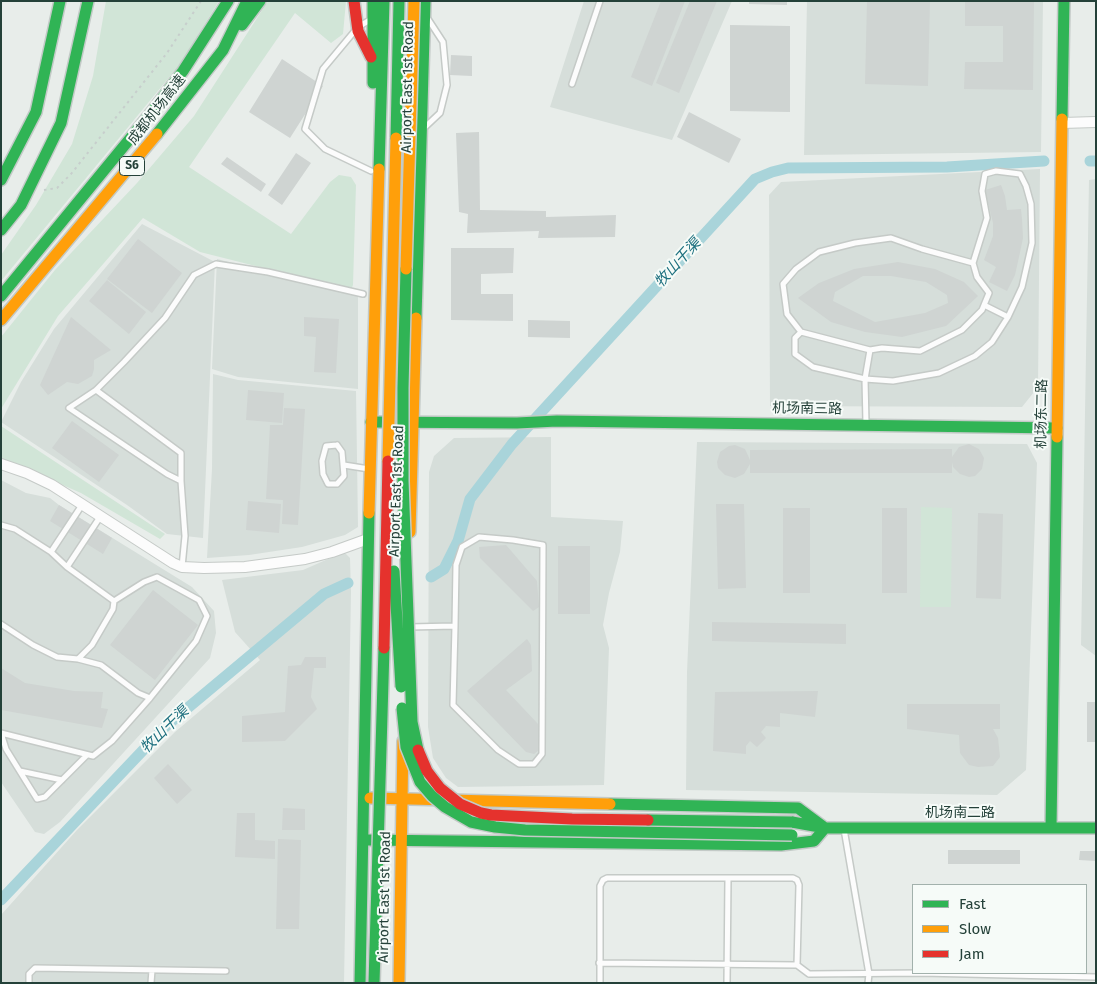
<!DOCTYPE html>
<html>
<head>
<meta charset="utf-8">
<style>
	body { margin:0 }
	#map { position:relative; width:1097px; height:984px; overflow:hidden; background:#e8edea; font-family:"Fira Sans",sans-serif }
	canvas { display:block }
	.frame { position:absolute; inset:0; border:2px solid #244139; pointer-events:none }
	.legend { position:absolute; left:912px; top:884px; width:175px; height:90px; box-sizing:border-box; background:#f6fbf8; border:1px solid #a2b1ac; margin:0; padding:6px 9px; list-style:none; font-size:15px; color:#244139 }
	.legend li { display:flex; align-items:center; gap:10px; height:25px }
	.legend b { width:25px; border:1px solid #a2b1ac }
</style>
</head>
<body>
<div id="map">
<canvas width="1097" height="984"></canvas>
<div class="frame"></div>
<ul class="legend">
<li><b style="height:6px;background:#30b455"></b>Fast</li>
<li><b style="height:6px;background:#ff9f0a"></b>Slow</li>
<li><b style="height:6px;background:#e5322d"></b>Jam</li>
</ul>
</div>
<script>
const ctx = document.querySelector('canvas').getContext('2d');
ctx.lineJoin = 'round';
function paint(path, color) {
  ctx.fillStyle = color;
  ctx.fill(path, 'evenodd');
}
function shape(rows) {
  const path = new Path2D();
  for (const r of rows) {
    path.moveTo(r[0], r[1]);
    for (let i = 2; i < r.length; i += 2) path.lineTo(r[i], r[i + 1]);
  }
  return path;
}
function stroke(path, color, width, dash) {
  ctx.strokeStyle = color;
  ctx.lineWidth = width;
  ctx.lineCap = dash ? 'butt' : 'round';
  ctx.setLineDash(dash || []);
  ctx.stroke(path);
}
function label(font, color, halo, rows, align = 'center') {
  ctx.font = font + ' "Fira Sans","Noto Sans SC",sans-serif';
  ctx.lineWidth = 4;
  ctx.setLineDash([]);
  ctx.textBaseline = 'middle';
  ctx.strokeStyle = halo;
  ctx.fillStyle = color;
  for (const [text, x, y, turn = 0] of rows) {
    ctx.save();
    ctx.translate(x, y);
    ctx.rotate((+turn || 0) * Math.PI / 180);
    ctx.textAlign = isNaN(turn) ? turn : align;
    if (halo) ctx.strokeText(text, 0, 0);
    ctx.fillText(text, 0, 0);
    ctx.restore();
  }
}
paint(shape([
	[584,1,732,1,672,140,550,107],
	[807,1,1043,1,1041,152,804,155],
	[1040,169,1038,387,1022,407,770,406,769,195,781,182],
	[1096,179,1096,656,1081,645,1089,180],
	[142,224,215,262,203,538,167,534,127,505,1,422,21,382,54,329],
	[217,259,358,295,358,389,238,377,212,369],
	[213,374,238,380,356,391,358,527,345,535,302,547,249,555,207,558,212,469],
	[551,437,551,517,623,521,620,552,609,593,603,625,609,648,604,785,458,787,446,778,433,758,428,727,429,472,434,456,454,438],
	[697,442,1027,444,1037,463,1026,770,997,795,686,790,687,672],
	[1,480,26,493,50,498,59,505,192,587,214,611,216,633,210,658,60,822,44,834,35,832,1,782],
	[344,552,350,558,351,592,344,983,1,983,1,915,77,830,175,732,260,660,235,632,222,580,303,570]
]), '#d6deda');
paint(shape([
	[106,1,219,1,181,63,1,281,1,255,36,205,72,144,93,76],
	[268,1,346,1,343,34,331,43,295,13,189,167,291,234,330,182,339,175,351,177,356,185,353,285,351,290,200,252,143,218,58,316,1,409,1,337,55,270,137,183,194,116],
	[1,426,165,534,160,539,81,493,1,458],
	[921,507,952,508,951,607,920,607]
]), '#d1e5d7');
stroke(shape([
	[1090,161,1096,161],
	[431,577,444,569,458,541,470,499,512,444,755,179,772,172,788,168,947,167,1044,161],
	[1,900,166,726,324,594,348,583]
]), '#a9d4da', 11);
paint(shape([
	[661,1,685,1,652,86,631,77],
	[690,1,717,1,679,93,656,83],
	[749,1,787,1,787,5,749,4],
	[867,1,930,1,928,86,865,84],
	[965,1,1034,2,1033,90,964,89,965,62,1003,62,1003,26,965,26],
	[730,25,790,26,790,112,730,111],
	[451,55,472,56,472,76,450,75],
	[282,59,323,86,290,138,249,112],
	[689,112,741,139,729,163,677,137],
	[479,132,480,210,546,211,546,217,616,215,615,237,538,238,539,231,467,233,468,214,459,212,456,133],
	[296,153,311,163,282,205,268,195],
	[227,157,266,184,261,192,221,164],
	[1001,185,1005,196,1007,210,1021,209,1022,219,1023,238,1019,257,1015,275,1007,291,989,282,996,267,984,260,993,236,993,223,985,190],
	[138,239,182,273,152,313,107,279],
	[451,248,514,248,513,273,481,274,481,294,513,294,513,321,451,320],
	[898,262,935,269,964,282,978,296,946,326,902,337,865,332,831,322,798,298,819,283,854,269],
	[863,276,891,276,926,282,947,295,948,303,925,313,875,322,833,301,835,292],
	[107,280,146,312,129,334,89,301],
	[71,317,111,350,94,360,94,369,92,376,78,384,67,382,48,395,40,385],
	[304,317,339,319,336,373,314,372,316,337,304,336],
	[528,320,570,321,570,338,528,337],
	[248,390,284,393,282,423,246,420],
	[284,408,305,409,298,525,282,524,283,500,266,499,270,425,283,425],
	[72,421,119,455,99,482,52,448],
	[969,444,979,449,984,458,982,469,975,476,969,477,960,474,953,467,952,462,952,473,750,473,750,464,744,474,735,478,725,475,718,468,717,462,720,452,729,446,735,445,745,449,750,460,750,450,952,449,952,457,959,447],
	[248,501,281,504,279,533,246,530],
	[716,504,744,504,746,588,718,589],
	[59,505,112,538,103,554,50,521],
	[783,508,810,508,810,593,783,593],
	[882,508,907,508,907,593,882,593],
	[978,513,1003,514,1001,599,976,598],
	[506,545,537,581,539,607,533,611,480,558,479,547],
	[558,546,590,546,590,614,558,614],
	[153,590,198,625,155,680,110,645],
	[712,622,846,624,846,644,712,641],
	[527,639,531,645,532,671,506,690,538,724,539,750,534,754,526,752,467,691],
	[305,657,326,657,326,668,314,668,311,697,317,709,285,741,242,742,242,716,285,712,288,666,301,665],
	[1,668,25,683,74,691,103,692,101,708,108,709,102,728,1,710],
	[818,691,815,717,780,713,780,727,766,726,761,732,766,738,757,747,750,741,746,746,746,754,713,751,715,692],
	[1087,702,1096,702,1096,742,1087,742],
	[907,704,1000,704,1000,729,993,729,998,738,1000,757,993,766,978,767,969,765,960,753,959,735,907,729],
	[168,764,192,790,177,804,154,778],
	[283,808,305,809,305,830,282,830],
	[237,813,255,813,255,840,275,841,275,859,235,857],
	[278,839,301,840,299,929,276,929],
	[948,850,1020,850,1020,864,948,864],
	[1080,851,1096,851,1096,861,1079,860]
]), '#cfd4d2');
const lane = shape([
	[370,20,358,27,323,69,305,129,325,149,371,171],
	[572,84,600,1],
	[424,128,440,113,447,85,443,42,428,19],
	[984,305,1008,317],
	[801,332,787,314,783,284,796,269,819,252,855,243,891,238,922,249,973,263],
	[96,390,181,453,181,481],
	[866,423,865,379,893,381,939,373,975,356,992,342,1008,317,1022,287,1032,243,1031,204,1026,186,1020,174,996,171,985,174,982,191,987,218,973,263,977,277,989,293,982,310,962,330,920,351,882,348,870,350,865,379,813,367,795,354,795,338,801,332,870,350],
	[337,445,342,452,344,476,337,484,328,484,323,474,322,461,326,446,337,445],
	[344,465,369,469],
	[1,525,15,529,51,552,67,567,114,601,113,609,92,645,78,659,57,657,33,645,1,624],
	[51,552,82,505],
	[67,567,100,517],
	[182,567,185,536,181,481,167,474,69,408,96,390,124,362,165,318,194,275,216,264,268,272,363,294],
	[409,627,455,626,453,705,498,750,519,764,534,764,542,754,543,545,513,540,479,537,462,547,456,565,455,626],
	[78,659,101,665,138,693,150,698,196,641,207,616,199,600,157,577,144,582,114,601],
	[1,733,93,756,112,741,150,698],
	[1,733,6,749,37,799,45,797,87,755],
	[20,771,62,780],
	[844,829,869,974,868,983],
	[599,963,797,965,809,974,922,973,1096,977],
	[29,983,29,974,35,968,226,971],
	[151,983,152,970],
	[600,983,600,886,603,880,607,878,793,878,797,880,799,885,797,965],
	[727,983,728,878]
]);
const street = shape([
	[1062,123,1096,122],
	[1,464,27,473,52,485,173,563,182,567,204,568,245,567,305,559,332,552,368,539]
]);
const fast = shape([
	[373,1,373,83],
	[242,25,260,1],
	[1062,119,1064,1],
	[157,134,223,50,247,1],
	[379,169,384,1],
	[1,180,36,112,60,1],
	[1,230,21,205,61,123,88,1],
	[1,296,151,113,183,71,228,1],
	[416,318,425,1],
	[371,422,517,423,557,421,1057,428],
	[610,804,798,808,825,828],
	[792,822,825,828,1096,828],
	[1051,827,1057,437],
	[369,840,781,845,814,841,825,828],
	[360,983,369,513]
]);
const slow = shape([
	[1,320,157,134],
	[1057,437,1062,119],
	[369,513,379,169],
	[410,532,416,318],
	[370,798,610,804],
	[399,983,403,741]
]);
const jam = shape([
	[354,1,358,31,371,57]
]);
stroke(lane, '#c5cac7', 8);
stroke(street, '#c5cac7', 12);
stroke(fast, '#c3cac7', 14);
stroke(slow, '#c3cac7', 14);
stroke(jam, '#c3cac7', 14);
stroke(shape([
	[44,190,57,188,71,174,167,53,201,1]
]), '#c7cecc', 2, [2.5, 4]);
stroke(lane, '#fcfcfc', 5);
stroke(street, '#fcfcfc', 10);
stroke(fast, '#30b455', 11);
stroke(slow, '#ff9f0a', 11);
stroke(jam, '#e5322d', 11);
const fastBridge = shape([
	[396,138,399,1],
	[406,269,403,388,403,481,412,722,418,750],
	[394,571,401,687],
	[402,708,406,747,420,782,432,796,445,807,471,822,495,827,525,830,792,835],
	[648,820,792,822],
	[374,983,384,648]
]);
const slowBridge = shape([
	[406,269,414,1],
	[388,461,396,138]
]);
const jamBridge = shape([
	[384,648,388,461],
	[418,750,427,771,440,788,460,804,481,813,491,815,572,819,648,820]
]);
stroke(fastBridge, '#c3cac7', 14, []);
stroke(slowBridge, '#c3cac7', 14, []);
stroke(jamBridge, '#c3cac7', 14, []);
stroke(fastBridge, '#30b455', 11);
stroke(slowBridge, '#ff9f0a', 11);
stroke(jamBridge, '#e5322d', 11);
for (const [x, y, w] of [
	[132,166,25]
]) {
  const box = new Path2D();
  box.roundRect(x - w / 2, y - 9.5, w, 19, 4);
  ctx.fillStyle = '#f6fbf8';
  ctx.fill(box);
  stroke(box, '#244139', 1);
}
label('bold 12px', '#244139', null, [
	["S6",132,166]
]);
label('14px', '#244139', '#f6fbf8', [
	["Airport East 1st Road",408,87,-89],
	["成都机场高速",157,110,-52],
	["机场南三路",807,409,1],
	["机场东二路",1042,414,-89],
	["Airport East 1st Road",397,491,-88],
	["机场南二路",960,813],
	["Airport East 1st Road",385,897,-89]
]);
label('italic 15px', '#1d707f', '#f6fbf8', [
	["牧山干渠",678,263,-48],
	["牧山干渠",165,730,-44]
]);
</script>
</body>
</html>
